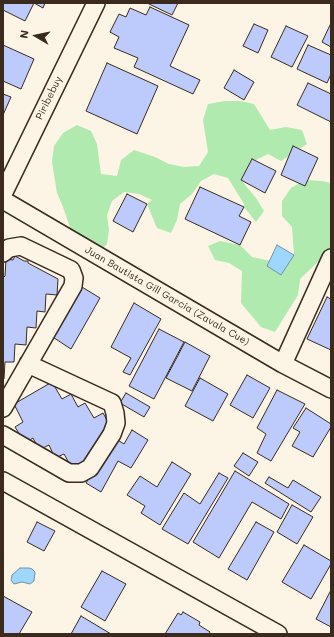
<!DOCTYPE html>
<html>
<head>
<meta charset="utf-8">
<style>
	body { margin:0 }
	#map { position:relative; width:334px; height:637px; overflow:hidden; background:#fcf5e5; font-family:Mali,sans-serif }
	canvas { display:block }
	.frame { position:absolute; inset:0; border:4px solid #3b2a1e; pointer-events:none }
	.north { position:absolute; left:16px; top:16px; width:40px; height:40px; -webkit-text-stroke:3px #fcf5e5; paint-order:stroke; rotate:279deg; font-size:11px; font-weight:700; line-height:16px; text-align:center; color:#3b2a1e }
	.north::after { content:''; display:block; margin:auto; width:14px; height:18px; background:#3b2a1e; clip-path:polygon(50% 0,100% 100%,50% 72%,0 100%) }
</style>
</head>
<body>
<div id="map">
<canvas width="334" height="637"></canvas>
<div class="frame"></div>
<div class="north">N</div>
</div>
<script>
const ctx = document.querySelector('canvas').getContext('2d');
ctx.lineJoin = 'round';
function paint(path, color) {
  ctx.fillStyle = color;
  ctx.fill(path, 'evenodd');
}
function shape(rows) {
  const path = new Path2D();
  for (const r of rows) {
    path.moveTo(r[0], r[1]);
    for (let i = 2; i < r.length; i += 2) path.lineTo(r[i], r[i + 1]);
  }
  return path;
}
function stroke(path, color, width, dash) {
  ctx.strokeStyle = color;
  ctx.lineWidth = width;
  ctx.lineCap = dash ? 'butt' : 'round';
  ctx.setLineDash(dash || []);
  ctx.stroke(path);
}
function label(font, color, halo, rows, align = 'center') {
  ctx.font = font + ' Mali,sans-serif';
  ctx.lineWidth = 3.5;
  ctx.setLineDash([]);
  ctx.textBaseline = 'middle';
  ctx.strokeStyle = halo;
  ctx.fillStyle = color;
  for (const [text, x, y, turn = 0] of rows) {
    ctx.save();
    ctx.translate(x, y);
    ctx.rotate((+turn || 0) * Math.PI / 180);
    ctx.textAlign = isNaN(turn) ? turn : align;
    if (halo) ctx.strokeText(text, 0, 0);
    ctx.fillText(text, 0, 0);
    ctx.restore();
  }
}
paint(shape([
	[225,101,240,101,254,104,270,130,286,127,302,130,307,144,281,161,268,154,254,161,245,173,241,180,256,198,264,211,256,222,244,207,244,204,228,178,214,174,201,181,192,194,180,204,177,220,171,233,157,228,147,204,152,200,139,194,124,192,112,201,107,215,109,230,107,244,97,255,73,236,63,207,57,193,52,162,54,146,63,133,77,125,91,131,97,144,101,174,117,176,121,160,134,150,155,157,169,164,184,167,199,166,208,152,203,120,208,104],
	[305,180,322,181,331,183,331,252,323,257,300,279,298,295,275,332,261,327,241,303,242,271,229,263,215,260,208,246,220,241,240,245,252,257,281,263,294,255,292,227,282,216,282,201,291,188]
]), '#b0eaae');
const water = shape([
	[277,245,294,255,281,275,267,266,277,245],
	[20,568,29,568,32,569,35,572,34,581,30,584,22,582,14,584,11,580,12,575,20,568]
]);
paint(water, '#9dd7fe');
stroke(water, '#7692a4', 1);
const building = shape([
	[3,3,45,3,43,8,34,3,25,21,3,10,3,3],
	[147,3,178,3,172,15,147,3],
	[150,7,189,25,170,66,200,80,193,94,134,67,138,58,114,48,119,37,110,32,119,14,126,17,130,8,146,15,150,7],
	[331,23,331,47,322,42,331,23],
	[254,24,268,30,258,53,243,46,254,24],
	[286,26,308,36,292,67,271,57,286,26],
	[3,45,34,59,21,89,3,81,3,45],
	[308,45,331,55,331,74,327,83,297,69,308,45],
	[107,63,158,86,137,134,86,111,107,63],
	[234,70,254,82,244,100,224,88,234,70],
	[308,83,331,94,331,122,297,105,308,83],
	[3,94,11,97,3,115,3,94],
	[293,146,318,158,305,186,281,175,293,146],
	[252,159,276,171,265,193,241,180,252,159],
	[200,187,244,207,239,216,251,222,240,245,185,219,200,187],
	[127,194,147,204,133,232,113,221,127,194],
	[15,256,24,261,28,261,28,263,58,279,57,295,46,294,45,312,37,311,36,328,27,327,26,345,15,344,14,362,5,362,4,379,3,379,3,278,5,276,6,259,13,260,15,256],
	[77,284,100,298,71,349,48,334,77,284],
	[327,297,331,299,331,350,307,339,327,297],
	[134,303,161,319,130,375,123,372,131,358,111,347,134,303],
	[159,329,184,342,154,399,129,386,159,329],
	[185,342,210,356,192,391,166,378,185,342],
	[247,375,270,388,253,418,230,405,247,375],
	[200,378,228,394,213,421,185,406,200,378],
	[52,382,62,399,71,394,78,407,85,403,94,418,103,413,112,429,102,434,106,437,92,460,73,470,64,454,55,458,49,445,39,450,33,438,25,443,15,427,23,422,14,404,52,382],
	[277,390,305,404,271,461,257,453,266,434,257,428,277,390],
	[126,393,150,407,144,417,120,403,126,393],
	[306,408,331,424,331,427,313,457,292,446,300,432,293,428,306,408],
	[132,430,148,440,131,468,118,461,101,492,86,483,113,437,124,444,132,430],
	[243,453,258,462,249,476,234,466,243,453],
	[172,462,191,474,160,525,141,513,145,506,127,495,140,476,157,487,172,462],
	[235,471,289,504,281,519,252,502,219,558,193,542,235,471],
	[219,473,228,478,188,544,162,529,184,493,200,504,219,473],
	[269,477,288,488,293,480,321,497,311,512,265,483,269,477],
	[292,505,313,517,297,544,277,532,292,505],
	[37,522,55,531,44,551,27,542,37,522],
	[256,522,274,532,247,580,228,569,256,522],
	[304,545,331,561,331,564,311,599,282,582,304,545],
	[102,571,126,584,105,621,81,607,102,571],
	[331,590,331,627,316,619,331,590],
	[3,596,32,612,19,634,3,634,3,596],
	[183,612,200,622,199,625,210,632,209,634,165,634,178,613,181,615,183,612],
	[81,616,111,634,71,634,81,616]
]);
paint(building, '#bdcbfc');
stroke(building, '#3b2a1e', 1);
const street = shape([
	[3,194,96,3],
	[3,200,283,364,331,389],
	[3,253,9,248,21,246,71,270,74,278,73,286,3,408],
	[283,364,331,258],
	[3,435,69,473,81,473,90,468,112,434,116,423,115,413,112,403,28,364],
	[3,481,278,634]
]);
stroke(street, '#3b2a1e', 20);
stroke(street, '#fcf5e5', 17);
label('10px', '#3b2a1e', '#fcf5e5', [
	["Piribebuy",49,98,-64],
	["Juan Bautista Gill Garcia (Zavala Cue)",167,296,30]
]);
</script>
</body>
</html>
